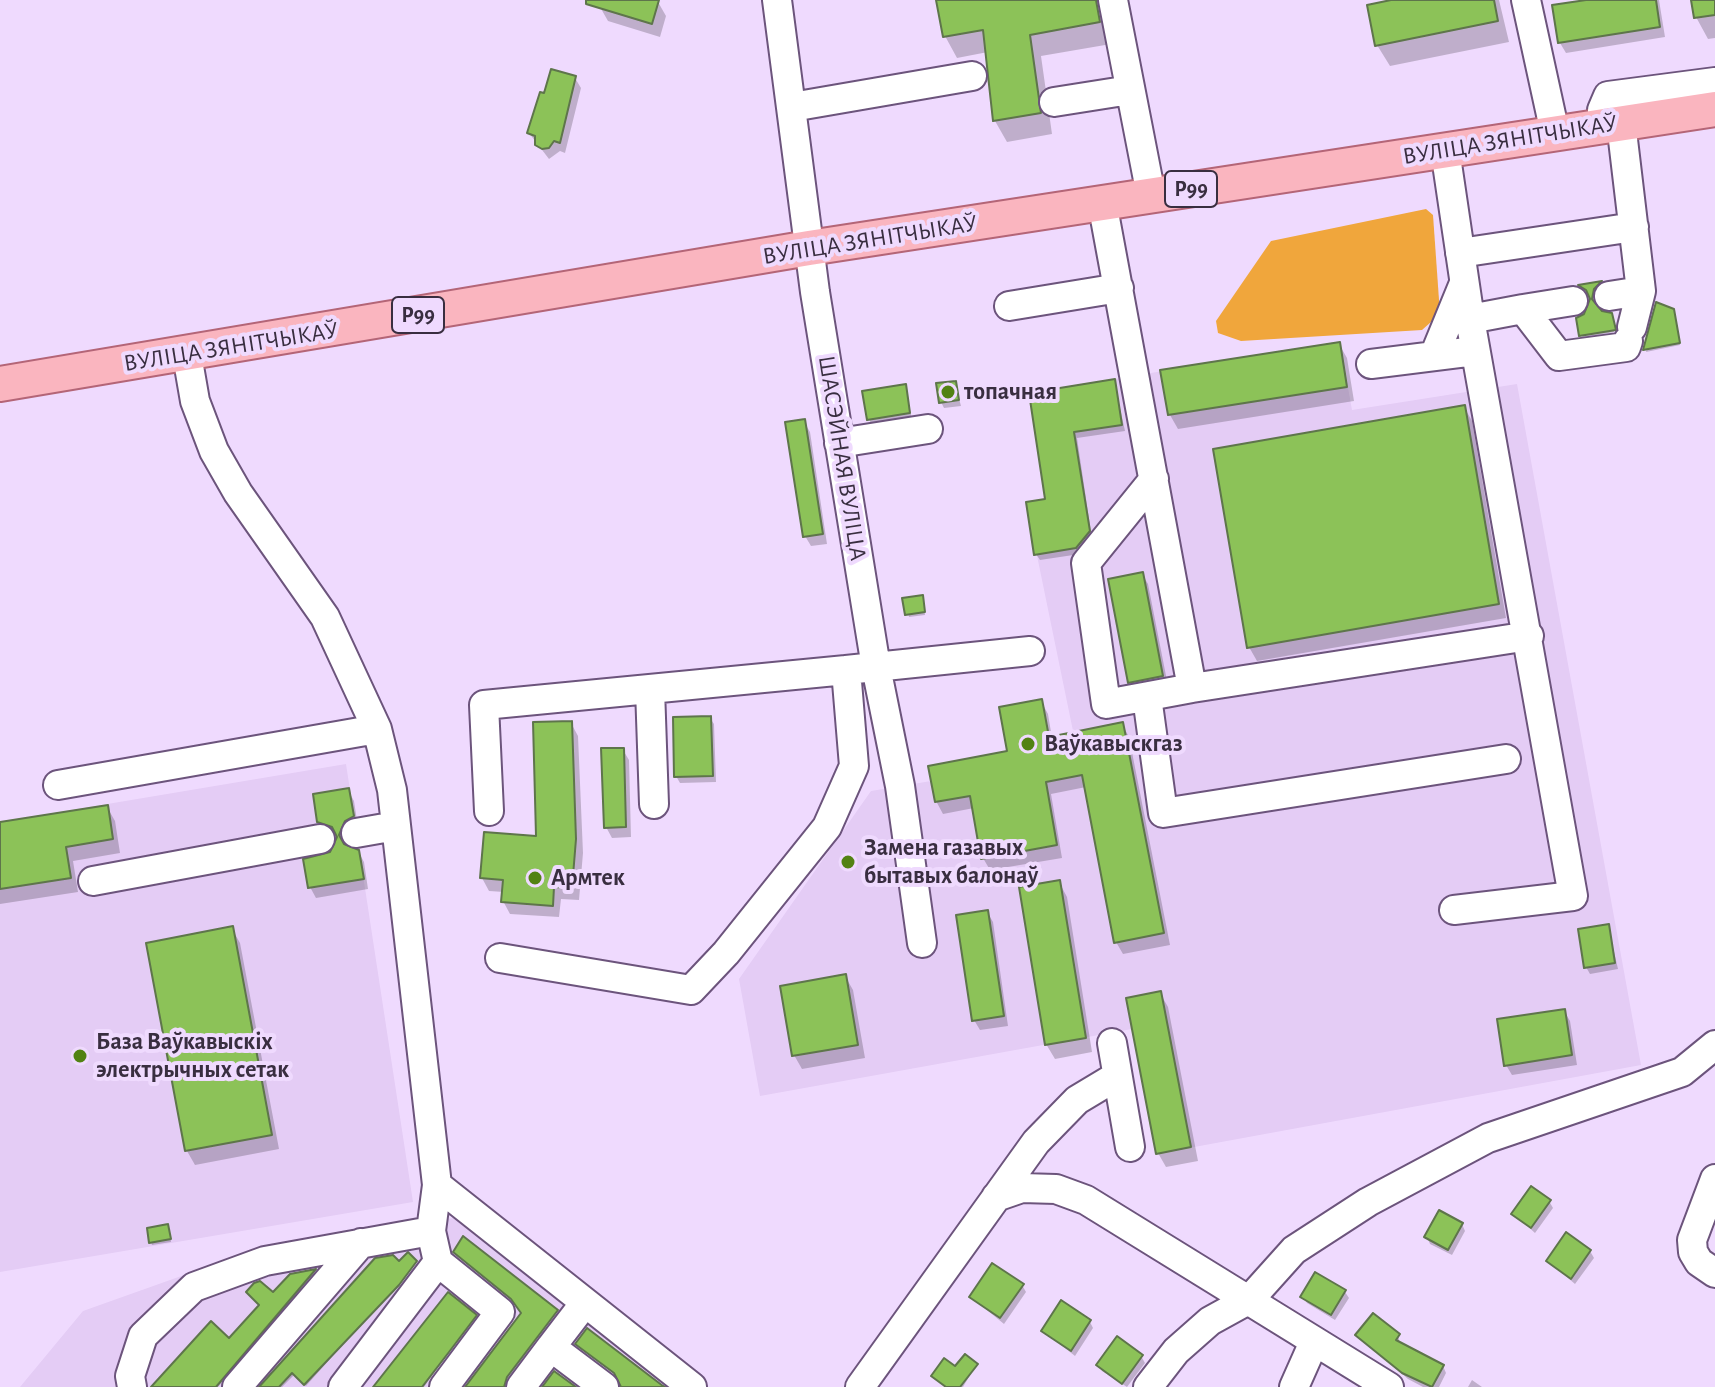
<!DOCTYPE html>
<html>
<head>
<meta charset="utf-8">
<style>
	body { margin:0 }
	canvas { display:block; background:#efdafe }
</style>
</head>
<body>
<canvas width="1715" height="1387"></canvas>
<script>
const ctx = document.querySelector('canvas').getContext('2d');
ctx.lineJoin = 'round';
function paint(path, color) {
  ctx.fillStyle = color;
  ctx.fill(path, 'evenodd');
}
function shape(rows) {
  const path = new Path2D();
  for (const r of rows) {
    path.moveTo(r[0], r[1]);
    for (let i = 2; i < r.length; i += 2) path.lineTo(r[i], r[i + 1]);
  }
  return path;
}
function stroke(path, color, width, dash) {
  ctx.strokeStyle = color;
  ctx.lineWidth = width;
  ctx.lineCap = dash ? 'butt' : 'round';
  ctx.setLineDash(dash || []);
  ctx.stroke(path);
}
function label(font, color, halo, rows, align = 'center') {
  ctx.font = font + ' "Alegreya Sans",sans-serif';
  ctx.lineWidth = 8;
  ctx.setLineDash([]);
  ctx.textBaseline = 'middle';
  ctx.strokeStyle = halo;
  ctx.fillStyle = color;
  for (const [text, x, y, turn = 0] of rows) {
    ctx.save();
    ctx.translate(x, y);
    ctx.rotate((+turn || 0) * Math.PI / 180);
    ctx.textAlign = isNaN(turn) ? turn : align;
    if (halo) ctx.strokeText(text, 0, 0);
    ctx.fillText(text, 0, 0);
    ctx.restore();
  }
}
paint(shape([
	[1340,342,1352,410,1517,384,1641,1065,1156,1154,1132,1029,760,1096,739,979,871,791,931,781,935,802,1056,780,1049,737,1073,731,1026,502,1045,499,1029,393],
	[346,764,413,1202,0,1272,0,822],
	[460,1217,680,1387,20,1387,83,1311,260,1248]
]), '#e4ccf5');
paint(shape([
	[1426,209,1433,215,1440,314,1422,330,1241,341,1218,333,1216,321,1271,241]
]), '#f0a63c');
paint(shape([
	[602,0,658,2,666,16,660,37,608,21,600,7],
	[938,0,1111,0,1111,44,1041,56,1052,134,1007,142,995,121,988,52,957,58,945,36],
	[1401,0,1499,0,1509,42,1390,66,1377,45],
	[1598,0,1659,0,1665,37,1566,53,1560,43],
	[1693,0,1715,0,1715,38,1708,39,1696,17],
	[575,78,581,88,565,153,560,151,549,159,529,133],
	[1601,283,1594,292,1593,303,1601,313,1612,317,1614,332,1582,338,1592,299,1581,286],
	[1657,305,1674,314,1680,345,1646,352],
	[1339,344,1347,358,1354,401,1178,429,1170,415],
	[1114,381,1125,431,1077,438,1092,539,1080,554,1040,560,1036,554,1048,501,1031,394],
	[955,383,961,406,944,408,941,402],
	[905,386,912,419,872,426,869,419],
	[1464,407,1472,421,1506,618,1257,661,1249,647],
	[804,422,810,432,827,544,811,546,805,536],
	[1142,574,1148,584,1168,686,1136,692,1130,682],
	[905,599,923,599,925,615,909,617],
	[1041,701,1048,714,1052,738,1122,724,1129,737,1170,945,1123,954,1116,942,1086,787,1051,794,1062,858,990,870,983,858,974,808,943,814,936,801,1009,753],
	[710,718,714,724,716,782,680,783,676,776],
	[571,723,578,736,583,853,579,900,561,899,559,917,510,914,503,901,504,892,489,891,482,878,538,838],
	[623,750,629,760,631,837,612,838,606,827],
	[348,790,354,801,358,827,350,831,343,847,358,851,364,862,368,889,316,898,310,887,339,837,326,832,319,822],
	[107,807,115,821,120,853,73,861,78,892,0,904,0,824],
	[1059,882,1067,897,1092,1052,1055,1059,1046,1044],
	[987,912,993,922,1008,1026,980,1030,974,1020],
	[1608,926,1618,969,1590,974,1586,967],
	[232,929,240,943,279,1149,195,1165,187,1151,149,944],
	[845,976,853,990,865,1058,802,1069,794,1055],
	[1160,993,1168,1007,1198,1161,1166,1167,1158,1153],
	[1564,1011,1570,1021,1577,1065,1512,1075,1506,1065],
	[1549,1201,1553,1208,1535,1233,1514,1214],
	[1462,1224,1465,1231,1452,1255,1430,1244,1427,1237],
	[169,1229,171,1242,152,1245,151,1242],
	[1590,1251,1594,1258,1575,1284,1548,1261],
	[416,1262,306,1386,294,1375,282,1387,262,1387,399,1264],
	[315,1272,218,1387,155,1387,230,1341,291,1276],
	[1022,1285,1026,1292,1004,1324,971,1297],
	[1345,1292,1349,1298,1335,1320,1307,1303,1303,1297],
	[557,1311,507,1381,507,1387,466,1387],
	[475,1316,424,1387,376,1387],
	[1090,1322,1093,1328,1075,1356,1043,1331],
	[1398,1335,1400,1344,1443,1366,1446,1373,1439,1387,1423,1387,1408,1379,1358,1336],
	[1141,1356,1145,1363,1127,1387,1102,1371,1099,1365],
	[976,1365,963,1387,946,1387,955,1369],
	[1472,1380,1482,1387,1468,1387]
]), '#0003');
const building = shape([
	[586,0,659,0,652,24,586,4,586,0],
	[936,0,1096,0,1100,22,1030,35,1041,113,993,121,983,30,943,37,936,0],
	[1391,0,1494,0,1498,21,1375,46,1367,5,1391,0],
	[1586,0,1656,0,1660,27,1558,43,1552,5,1586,0],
	[1691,0,1715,0,1715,15,1694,18,1691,0],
	[551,69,576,76,560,143,554,141,549,148,542,149,535,145,535,136,527,133,540,92,544,93,551,69],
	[1602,281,1594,289,1592,299,1602,311,1612,313,1616,330,1579,336,1576,318,1584,314,1590,299,1586,290,1578,285,1602,281],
	[1656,302,1674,309,1680,343,1643,350,1656,302],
	[1340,342,1347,387,1168,415,1160,370,1340,342],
	[1115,379,1122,425,1074,432,1090,531,1076,548,1034,555,1026,502,1045,499,1029,393,1115,379],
	[956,381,959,400,939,403,936,383,956,381],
	[906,384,910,413,867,420,862,391,906,384],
	[1465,405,1499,604,1247,648,1213,449,1465,405],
	[805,419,823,534,803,537,785,422,805,419],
	[1143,572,1163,676,1128,683,1108,579,1143,572],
	[923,595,925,612,905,615,902,598,923,595],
	[1042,699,1049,737,1123,722,1164,933,1114,943,1082,775,1046,782,1057,845,981,859,970,796,935,802,928,766,1007,751,999,707,1042,699],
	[711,716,713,776,674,777,673,717,711,716],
	[572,721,576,839,572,888,554,887,553,906,501,902,503,880,480,878,484,832,536,836,533,722,572,721],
	[601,748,624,748,626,827,604,828,601,748],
	[349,788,354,816,345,821,339,835,344,844,359,850,364,879,308,888,303,859,330,852,337,837,332,827,317,822,313,794,349,788],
	[108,805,113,839,66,847,71,878,0,889,0,822,108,805],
	[1060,880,1086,1038,1045,1045,1019,887,1060,880],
	[988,910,1004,1016,972,1021,956,915,988,910],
	[1609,924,1615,963,1584,968,1578,929,1609,924],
	[233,926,272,1135,185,1151,146,943,233,926],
	[846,974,858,1045,792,1056,780,986,846,974],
	[1161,991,1191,1147,1156,1154,1126,998,1161,991],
	[1565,1009,1572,1055,1504,1066,1497,1019,1565,1009],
	[1531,1186,1551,1200,1531,1228,1511,1214,1531,1186],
	[1439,1210,1463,1223,1448,1250,1424,1237,1439,1210],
	[168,1224,171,1239,149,1243,147,1228,168,1224],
	[1566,1232,1591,1250,1571,1279,1546,1261,1566,1232],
	[463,1236,558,1310,507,1377,504,1387,465,1387,521,1313,511,1299,453,1252,463,1236],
	[408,1252,417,1261,399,1285,304,1385,292,1373,279,1387,259,1387,375,1258,393,1255,399,1261,408,1252],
	[992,1263,1024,1284,1000,1318,969,1297,992,1263],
	[316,1269,216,1387,151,1387,211,1321,229,1338,259,1305,246,1292,254,1283,260,1281,273,1292,290,1274,316,1269],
	[1315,1272,1346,1290,1331,1315,1300,1297,1315,1272],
	[448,1292,477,1315,449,1352,422,1387,373,1387,448,1292],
	[1061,1300,1091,1320,1071,1351,1041,1331,1061,1300],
	[1373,1313,1400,1334,1396,1340,1444,1365,1432,1387,1402,1373,1355,1335,1373,1313],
	[587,1328,663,1386,665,1387,621,1387,614,1373,575,1344,587,1328],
	[1117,1336,1143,1355,1122,1384,1096,1365,1117,1336],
	[965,1354,978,1364,960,1387,946,1387,931,1376,944,1358,955,1366,965,1354],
	[554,1371,576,1387,542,1387,554,1371]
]);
paint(building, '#8cc258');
stroke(building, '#5e754b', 2);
const minor = shape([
	[777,0,815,292,876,667,900,786,922,943],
	[1113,0,1151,195],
	[1526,0,1555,133],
	[1054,102,1130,90],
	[792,107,972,76],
	[1621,123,1641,291,1632,327],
	[1602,126,1602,110,1608,96,1715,82],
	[1445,150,1470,319,1573,896,1454,910],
	[1102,202,1192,688,1529,636],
	[1460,253,1634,227],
	[1609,296,1641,291],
	[1009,306,1119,288],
	[1523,309,1573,301],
	[1470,319,1523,309,1559,356,1626,347,1628,341],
	[187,355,195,401,214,451,238,493,325,617,377,729,392,790,437,1185,692,1387],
	[1434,356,1464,283],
	[1371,364,1475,351],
	[839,443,928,429],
	[1154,479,1086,563,1106,704,1192,688],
	[650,689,654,804],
	[1147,697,1163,813,1506,759],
	[58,785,377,729],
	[489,811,484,705,846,670],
	[356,833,396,826],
	[93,881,320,839],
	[500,958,691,990,726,953,827,827,854,766,846,670,1030,651],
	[1112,1043,1130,1147],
	[1715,1179,1692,1240,1693,1252,1699,1262,1715,1273],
	[996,1197,1022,1188,1056,1189,1086,1200,1389,1387],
	[438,1262,500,1312,444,1387],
	[584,1304,551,1347,604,1387],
	[132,1387,130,1376,143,1336,194,1287,265,1261,431,1231,437,1185],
	[237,1387,361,1243],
	[343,1387,438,1262,431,1231],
	[521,1387,551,1347],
	[860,1387,1036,1142,1077,1100,1117,1076],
	[1148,1387,1176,1351,1210,1321,1250,1299,1294,1250,1368,1202,1488,1138,1682,1072,1715,1045],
	[1294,1387,1314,1342]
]);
const major = shape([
	[0,384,809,248,1715,109]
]);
stroke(minor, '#6c547c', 32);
stroke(major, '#b46577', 38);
stroke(minor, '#fff', 28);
stroke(major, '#fab5bf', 34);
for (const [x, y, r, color] of [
	[948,392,8,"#528213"],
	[1028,744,8,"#528213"],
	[848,862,8,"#528213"],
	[535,878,8,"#528213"],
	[80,1056,8,"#528213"]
]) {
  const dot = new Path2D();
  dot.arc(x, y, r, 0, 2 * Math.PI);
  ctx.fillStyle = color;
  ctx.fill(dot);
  stroke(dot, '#efdafe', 3);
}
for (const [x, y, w] of [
	[1191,189,52],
	[418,315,52]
]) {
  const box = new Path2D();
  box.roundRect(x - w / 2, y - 18, w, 36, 6);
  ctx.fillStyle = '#efdafe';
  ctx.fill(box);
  stroke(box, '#392e40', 2);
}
label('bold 22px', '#392e40', null, [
	["Р99",1191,189],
	["Р99",418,315]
]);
label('24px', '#392e40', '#efdafe', [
	["ВУЛІЦА ЗЯНІТЧЫКАЎ",1510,140,-9],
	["ВУЛІЦА ЗЯНІТЧЫКАЎ",870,240,-9],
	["ВУЛІЦА ЗЯНІТЧЫКАЎ",231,347,-9],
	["ШАСЭЙНАЯ ВУЛІЦА",842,458,81]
]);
label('bold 24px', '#392e40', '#efdafe', [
	["топачная",964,392],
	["Ваўкавыскгаз",1044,744],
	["Замена газавых",864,848],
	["бытавых балонаў",864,876],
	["Армтек",551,878],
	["База Ваўкавыскіх",96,1042],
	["электрычных сетак",96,1070]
], 'left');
</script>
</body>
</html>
